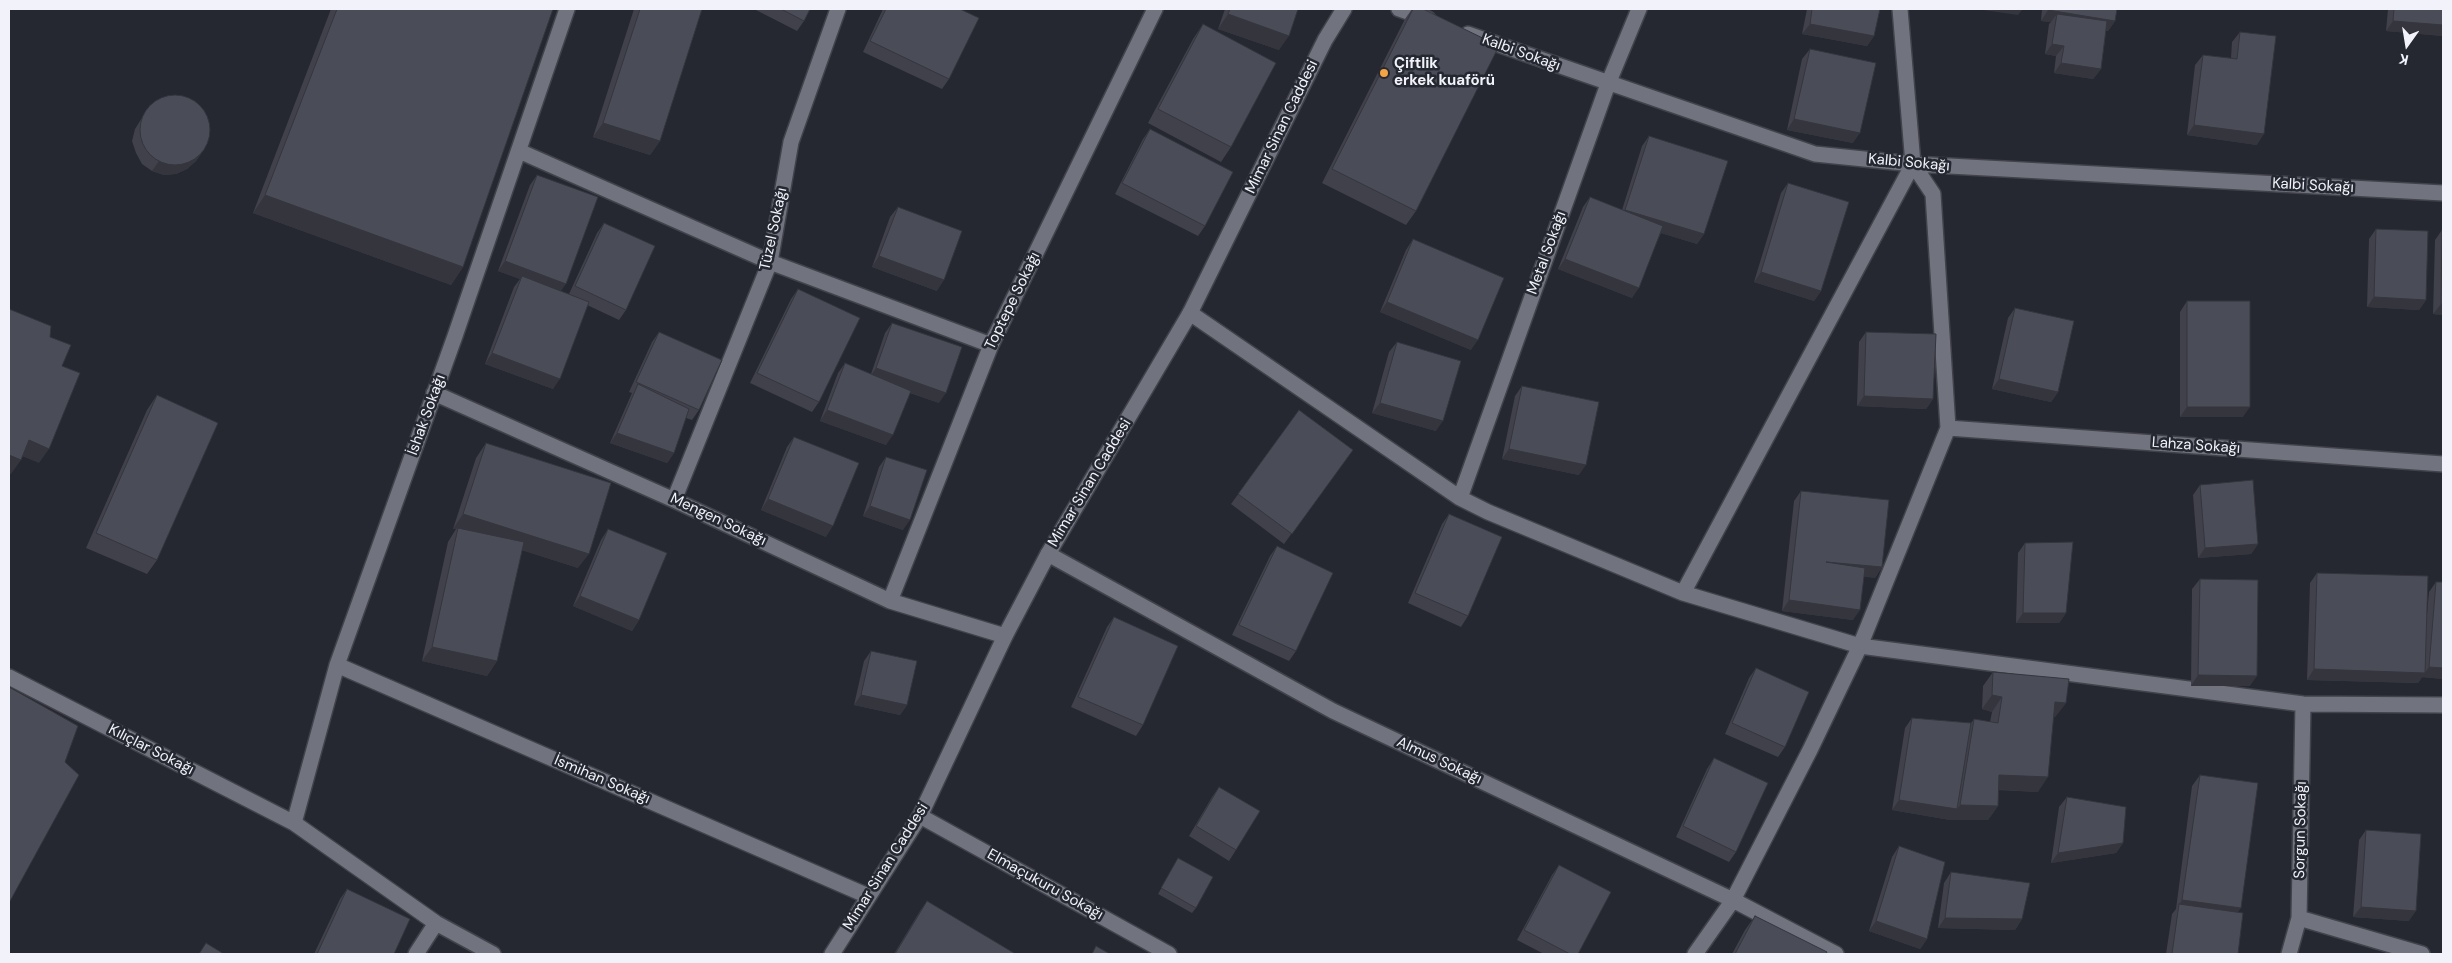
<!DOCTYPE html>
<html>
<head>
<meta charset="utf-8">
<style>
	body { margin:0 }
	#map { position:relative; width:2452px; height:963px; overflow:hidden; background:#252731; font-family:"DM Sans",sans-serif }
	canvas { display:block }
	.frame { position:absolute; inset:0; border:10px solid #f2f3fa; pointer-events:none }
	.north { position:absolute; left:2382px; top:20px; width:50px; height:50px; -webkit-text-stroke:4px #252731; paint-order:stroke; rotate:193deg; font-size:14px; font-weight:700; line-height:20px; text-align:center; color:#f2f3fa }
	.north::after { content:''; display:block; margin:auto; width:18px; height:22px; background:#f2f3fa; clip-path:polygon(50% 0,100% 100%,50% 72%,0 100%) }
</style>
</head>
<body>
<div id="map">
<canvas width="2452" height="963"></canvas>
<div class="frame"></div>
<div class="north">K</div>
</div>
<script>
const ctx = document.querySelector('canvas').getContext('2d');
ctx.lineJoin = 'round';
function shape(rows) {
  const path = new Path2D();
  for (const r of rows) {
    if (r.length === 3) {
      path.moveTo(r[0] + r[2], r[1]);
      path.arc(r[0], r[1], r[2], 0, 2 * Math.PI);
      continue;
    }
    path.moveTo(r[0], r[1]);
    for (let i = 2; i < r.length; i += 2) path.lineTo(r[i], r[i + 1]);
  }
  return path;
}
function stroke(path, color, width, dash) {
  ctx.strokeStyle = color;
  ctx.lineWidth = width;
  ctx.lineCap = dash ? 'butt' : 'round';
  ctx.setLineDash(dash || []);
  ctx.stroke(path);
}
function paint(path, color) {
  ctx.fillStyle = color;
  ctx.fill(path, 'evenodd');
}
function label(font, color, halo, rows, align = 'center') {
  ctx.font = font + ' "DM Sans",sans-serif';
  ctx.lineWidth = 5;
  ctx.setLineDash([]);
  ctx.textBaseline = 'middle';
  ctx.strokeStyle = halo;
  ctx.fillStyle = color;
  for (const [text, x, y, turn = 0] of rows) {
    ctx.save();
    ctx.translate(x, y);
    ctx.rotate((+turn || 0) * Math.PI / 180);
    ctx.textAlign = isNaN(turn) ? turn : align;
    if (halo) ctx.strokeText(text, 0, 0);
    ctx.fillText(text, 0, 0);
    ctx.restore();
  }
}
const street = shape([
	[1399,9,1428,19],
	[1468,34,1815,154,1913,164,2443,193],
	[519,151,770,262,991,345],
	[1190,313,1460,498,1488,512,1683,593,1860,646,2303,704,2443,705],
	[434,393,674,500,890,601,1005,636],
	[1948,428,2443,464],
	[1460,498,1608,84,1639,9],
	[674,500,770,262,791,142,838,9],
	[1048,554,1333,711,1733,900,1836,954],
	[1683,593,1913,164],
	[890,601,991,345,1155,9],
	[337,665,868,896],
	[9,677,294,823,436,923,493,954],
	[920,816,1169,954],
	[294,823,337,665,455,336,567,9],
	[2299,918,2422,954],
	[416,954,436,923],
	[1695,954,1733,900,1810,750,1860,646,1948,428,1933,194,1913,164,1900,9],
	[2289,954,2299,918,2303,704]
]);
const secondary = shape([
	[832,954,920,816,1005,636,1048,554,1190,313,1325,40,1344,9]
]);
stroke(street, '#41424a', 18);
stroke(secondary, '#41424a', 18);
stroke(street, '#71737f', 15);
stroke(secondary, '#71737f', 15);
paint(shape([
	[331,9,553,9,463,267,451,285,253,213],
	[634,9,702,9,660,141,650,155,593,137],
	[754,9,810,9,804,21,797,31],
	[883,9,960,9,949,79,942,89,863,52],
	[1225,9,1298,9,1279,50,1218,29],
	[1412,9,1423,9,1416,211,1406,225,1322,183,1405,19],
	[1807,9,1880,9,1874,36,1867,46,1802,34],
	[2042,9,2117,9,2115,21,2108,31,2106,31,2101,69,2093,79,2054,73,2056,56,2045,54,2049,24,2051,22,2041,21],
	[2388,9,2443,9,2443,36,2386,31],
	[1203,24,1231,147,1221,162,1148,123,1193,39],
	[2240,32,2257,145,2187,135,2195,65,2203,55,2231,58,2232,42],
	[1810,49,1853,143,1787,130,1802,59],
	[150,105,203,151,196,161,187,169,176,174,164,175,152,171,142,164,136,153,132,141,135,129],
	[1150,129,1205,226,1198,236,1115,194,1143,139],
	[1649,136,1704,234,1697,244,1661,233,1632,298,1558,269,1583,207,1590,197,1622,210,1642,146],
	[537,175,561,291,569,294,597,233,604,223,626,310,619,320,587,305,553,389,485,364,514,287,520,279,498,271,530,185],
	[1788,183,1821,291,1814,301,1754,282,1781,193],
	[898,207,937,291,872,267,890,217],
	[2376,229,2426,300,2419,310,2367,307,2369,239],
	[2442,230,2443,230,2443,315,2433,314,2435,240],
	[1413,239,1471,350,1380,312,1406,250],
	[798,289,819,402,812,412,750,383,791,299],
	[2187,301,2243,417,2180,417,2180,312],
	[2015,308,2058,392,2051,402,1992,389,2008,318],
	[892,323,939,403,910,393,886,445,820,421,838,373,845,363,871,374,885,333],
	[659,332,699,410,692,420,686,418,674,453,667,463,610,443,632,393,629,392,652,342],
	[1866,332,1933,399,1926,409,1857,406,1859,342],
	[1397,342,1436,431,1372,413,1389,352],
	[1522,386,1579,475,1502,459,1515,396],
	[157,395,157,560,147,574,86,548,147,410],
	[1299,410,1353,450,1284,544,1231,504],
	[794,437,826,537,761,510,787,447],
	[486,443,578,568,522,550,497,661,487,676,422,661,448,542,456,529,453,529,476,458],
	[886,457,903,530,863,516,879,467],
	[2200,485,2258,544,2251,554,2198,558,2193,495],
	[1801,491,1882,567,1875,578,1864,576,1853,620,1782,611,1794,501],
	[1449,514,1468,616,1461,627,1408,603,1442,524],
	[608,529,639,620,632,631,573,606,601,540],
	[2025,543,2066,613,2059,623,2016,623,2018,553],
	[1277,546,1296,651,1289,661,1232,635,1270,556],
	[2317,573,2427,614,2429,592,2436,582,2443,679,2422,677,2418,683,2307,680,2310,583],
	[2200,579,2250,686,2191,686,2192,589],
	[1114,617,1143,725,1136,736,1071,707,1107,627],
	[871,651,907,705,900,715,854,705,864,661],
	[1756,668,1785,747,1778,757,1725,734,1749,678],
	[1993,672,2066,703,2055,717,2054,717,2038,792,1998,790,1998,806,1988,820,1950,820,1892,810,1905,728,1912,718,1971,723,1974,719,1990,722,1992,712,1982,709,1983,686],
	[1714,758,1736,852,1729,862,1676,837,1707,769],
	[2200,775,2238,912,2238,954,2166,954,2172,914,2176,909,2192,786],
	[1219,787,1236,850,1229,861,1189,836,1212,797],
	[2067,797,2123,843,2116,853,2051,863,2059,807],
	[2366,830,2409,921,2353,917,2359,840],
	[1899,846,1927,939,1920,949,1869,931,1892,857],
	[1178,858,1196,908,1192,913,1158,894],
	[1559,865,1578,954,1544,954,1517,940,1552,875],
	[1951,872,2022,919,2015,930,1938,928,1944,883],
	[347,889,394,954,314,954,340,899],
	[927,901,1014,954,894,954,920,911],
	[1755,916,1826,954,1732,954,1745,930]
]), '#40414b');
paint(shape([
	[1976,9,2023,9,2018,15],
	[2048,10,2115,21,2108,31,2055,23,2057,14,2051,22,2041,21],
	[1228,14,1289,36,1279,50,1218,29],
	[2393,21,2443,25,2443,36,2386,31],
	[1810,24,1874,36,1867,46,1802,34],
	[2052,44,2064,46,2056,56,2045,54],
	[2061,63,2101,69,2093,79,2054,73],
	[1794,119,1860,133,1853,143,1787,130],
	[603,123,660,141,650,155,593,137],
	[2194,125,2264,134,2257,145,2187,135],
	[203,151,196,161,187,169,176,174,164,175,152,171,159,161],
	[265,195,463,267,451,285,253,213],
	[1625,210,1704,234,1697,244,1618,220],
	[879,256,944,280,937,291,872,267],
	[1565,259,1639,288,1632,298,1558,269],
	[505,261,566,284,559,294,522,276,520,279,498,271],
	[1761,272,1821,291,1814,301,1754,282],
	[2374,297,2426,300,2419,310,2367,307],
	[1387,302,1478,340,1471,350,1380,312],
	[2441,304,2443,304,2443,315,2433,314],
	[492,353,560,379,553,389,485,364],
	[876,368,946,393,939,403,869,378],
	[1999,379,2058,392,2051,402,1992,389],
	[1864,396,1933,399,1926,409,1857,406],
	[1380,403,1443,421,1436,431,1372,413],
	[2187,407,2250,407,2243,417,2180,417],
	[827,410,893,435,886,445,820,421],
	[617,433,674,453,667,463,610,443],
	[29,440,49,449,39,463,19,455],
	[1509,449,1586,465,1579,475,1502,459],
	[9,455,21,460,11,474,9,474],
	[768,499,833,526,826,537,761,510],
	[870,506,910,520,903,530,863,516],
	[463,514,589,554,578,568,457,530,458,528,456,529,453,529],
	[2258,544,2251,554,2198,558,2205,548],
	[1826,562,1882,567,1875,578,1819,572],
	[580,596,639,620,632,631,573,606],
	[1789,600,1860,610,1853,620,1782,611],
	[2023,613,2066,613,2059,623,2016,623],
	[432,647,497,661,487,676,422,661],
	[2429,667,2443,668,2443,679,2422,677],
	[2314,669,2425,673,2418,683,2307,680],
	[2198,675,2257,676,2250,686,2191,686],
	[861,695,907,705,900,715,854,705],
	[1992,695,2002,697,1992,712,1982,709],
	[2055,702,2066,703,2055,717,2045,716],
	[1999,775,2048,777,2038,792,1989,789],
	[1899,800,1957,809,1960,805,1998,806,1988,820,1950,820,1892,810],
	[2123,843,2116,853,2051,863,2058,853],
	[2182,900,2241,908,2234,918,2179,905],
	[2361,907,2416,911,2409,921,2353,917],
	[1945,918,2022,919,2015,930,1938,928],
	[1876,921,1927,939,1920,949,1869,931]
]), '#34353d');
const building = shape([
	[337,9,553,9,463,267,265,195,337,9],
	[640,9,702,9,660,141,603,123,640,9],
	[781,9,810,9,804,21,781,9],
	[886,9,960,9,979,18,949,79,870,41,886,9],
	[1230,9,1298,9,1289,36,1228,14,1230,9],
	[1413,9,1423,9,1499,46,1416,211,1332,169,1413,9],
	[1812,9,1880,9,1874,36,1810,24,1812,9],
	[2048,9,2117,9,2115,21,2048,10,2048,9],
	[2394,9,2443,9,2443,25,2393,21,2394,9],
	[2057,14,2107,21,2101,69,2061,63,2064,46,2052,44,2057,14],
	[1203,24,1276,63,1231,147,1158,109,1203,24],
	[2240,32,2276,36,2264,134,2194,125,2203,55,2237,59,2240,32],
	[1810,49,1876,63,1860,133,1794,119,1810,49],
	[175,130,35],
	[1150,129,1233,172,1205,226,1122,183,1150,129],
	[1649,136,1728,161,1704,234,1625,210,1649,136],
	[537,175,598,197,566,284,505,261,537,175],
	[1788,183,1849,202,1821,291,1761,272,1788,183],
	[1590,197,1663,226,1639,288,1565,259,1590,197],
	[898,207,962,231,944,280,879,256,898,207],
	[604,223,655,246,626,310,575,286,604,223],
	[2376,229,2428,231,2426,300,2374,297,2376,229],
	[2442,230,2443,230,2443,304,2441,304,2442,230],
	[1413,239,1504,278,1478,340,1387,302,1413,239],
	[522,276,589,302,560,379,492,353,522,276],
	[798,289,860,318,819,402,757,373,798,289],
	[2187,301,2250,301,2250,407,2187,407,2187,301],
	[2015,308,2074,321,2058,392,1999,379,2015,308],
	[9,309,51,326,50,337,71,345,62,366,80,373,49,449,29,440,21,460,9,455,9,309],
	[892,323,962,347,946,393,876,368,892,323],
	[659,332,722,360,699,410,636,382,659,332],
	[1866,332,1936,334,1933,399,1864,396,1866,332],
	[1397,342,1461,361,1443,421,1380,403,1397,342],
	[845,363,911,391,893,435,827,410,845,363],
	[638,384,689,409,674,453,617,433,638,384],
	[1522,386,1599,402,1586,465,1509,449,1522,386],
	[157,395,218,423,157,560,96,533,157,395],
	[1299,410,1353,450,1292,534,1238,494,1299,410],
	[794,437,859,463,833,526,768,499,794,437],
	[486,443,611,483,589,554,463,514,486,443],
	[886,457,927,470,910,520,870,506,886,457],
	[2253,480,2258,544,2205,548,2200,485,2253,480],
	[1801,491,1889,500,1882,567,1826,562,1865,568,1860,610,1789,600,1801,491],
	[1449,514,1502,537,1468,616,1415,593,1449,514],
	[458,528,524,542,497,661,432,647,458,528],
	[608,529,667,553,639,620,580,596,608,529],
	[2073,542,2066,613,2023,613,2025,543,2073,542],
	[1277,546,1333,573,1296,651,1239,625,1277,546],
	[2317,573,2428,576,2425,673,2314,669,2317,573],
	[2200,579,2258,580,2257,676,2198,675,2200,579],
	[2436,582,2443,582,2443,668,2429,667,2436,582],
	[1114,617,1178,646,1143,725,1078,697,1114,617],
	[871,651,917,661,907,705,861,695,871,651],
	[1756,668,1809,692,1785,747,1732,723,1756,668],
	[1993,672,2069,679,2066,703,2055,702,2048,777,1999,775,1998,806,1960,805,1974,719,1998,723,2002,697,1992,695,1993,672],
	[9,687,78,726,65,762,79,775,9,903,9,687],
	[1912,718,1971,723,1957,809,1899,800,1912,718],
	[1714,758,1768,783,1736,852,1683,826,1714,758],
	[2200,775,2258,783,2241,908,2182,900,2200,775],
	[1219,787,1260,811,1236,850,1196,826,1219,787],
	[2067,797,2126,807,2123,843,2058,853,2067,797],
	[2366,830,2421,834,2416,911,2361,907,2366,830],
	[1899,846,1945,862,1927,939,1876,921,1899,846],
	[1178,858,1213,877,1196,908,1161,888,1178,858],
	[1559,865,1611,892,1578,954,1570,954,1524,930,1559,865],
	[1951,872,2030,883,2022,919,1945,918,1951,872],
	[347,889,410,919,394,954,317,954,347,889],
	[927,901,1014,953,1014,954,895,954,927,901],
	[2179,904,2243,913,2238,954,2172,954,2179,904],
	[1755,916,1827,952,1826,954,1735,954,1755,916],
	[206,943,224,954,199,954,206,943],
	[1096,946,1110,954,1092,954,1096,946]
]);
paint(building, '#4a4c57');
stroke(building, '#34353d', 1);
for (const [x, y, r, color] of [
	[1384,73,5,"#f4a444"]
]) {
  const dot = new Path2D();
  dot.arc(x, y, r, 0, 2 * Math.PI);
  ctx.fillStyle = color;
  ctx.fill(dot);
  stroke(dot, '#252731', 2);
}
label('15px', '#f2f3fa', '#252731', [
	["Kalbi Sokağı",1521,53,20],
	["Mimar Sinan Caddesi",1282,127,-64],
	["Kalbi Sokağı",1909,163,5],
	["Kalbi Sokağı",2313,186,3],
	["Tüzel Sokağı",774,229,-78],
	["Metal Sokağı",1547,253,-70],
	["Toptepe Sokağı",1013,301,-64],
	["İshak Sokağı",427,415,-70],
	["Lahza Sokağı",2196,446,4],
	["Mimar Sinan Caddesi",1090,483,-59],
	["Mengen Sokağı",718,520,25],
	["Kılıçlar Sokağı",151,750,27],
	["Almus Sokağı",1439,761,25],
	["İsmihan Sokağı",602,780,23],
	["Sorgun Sokağı",2301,830,-89],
	["Mimar Sinan Caddesi",886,867,-58],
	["Elmaçukuru Sokağı",1045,885,29]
]);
label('bold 15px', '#f2f3fa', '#252731', [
	["Çiftlik",1394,64],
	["erkek kuaförü",1394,81]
], 'left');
</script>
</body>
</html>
